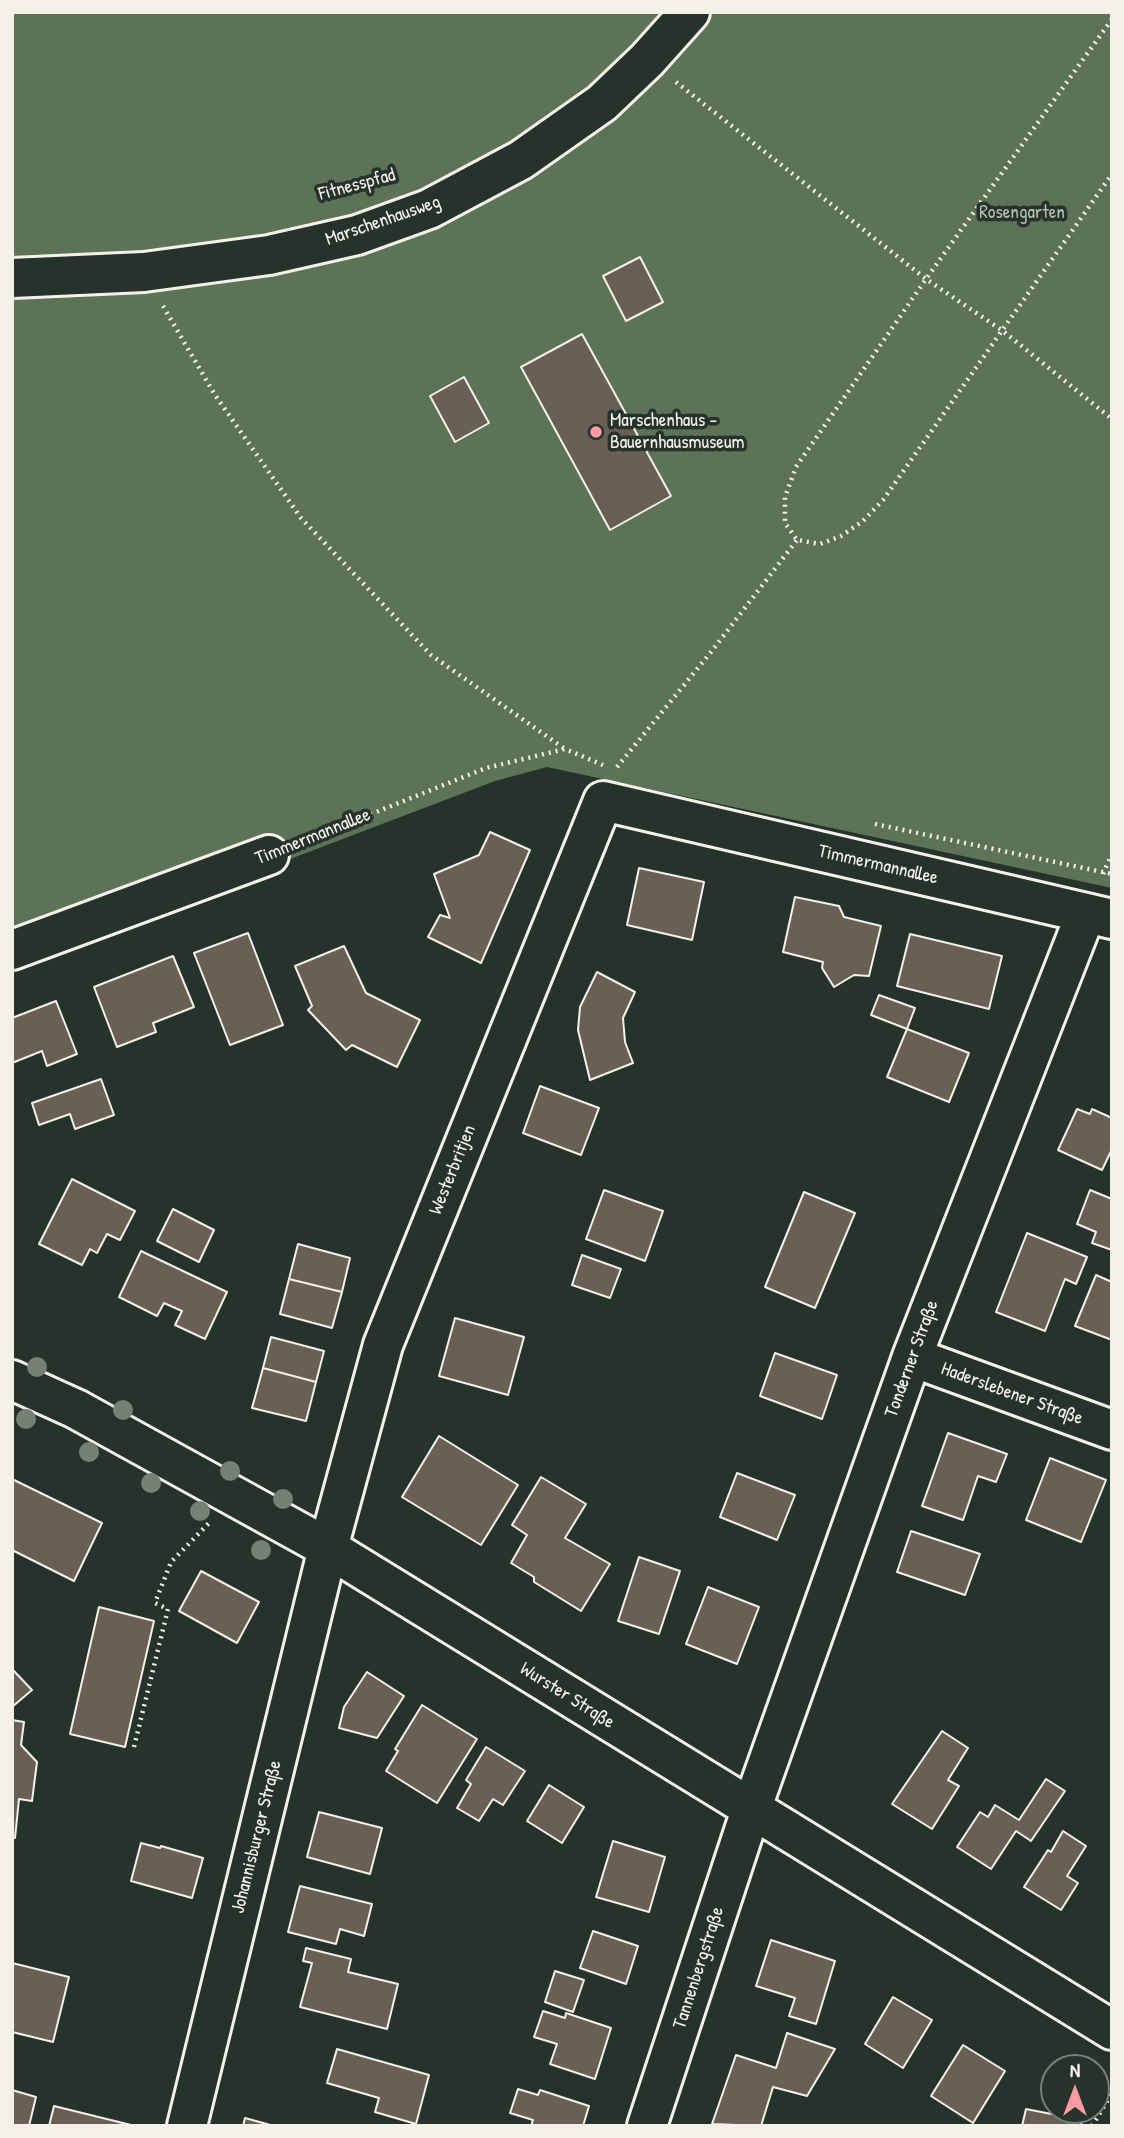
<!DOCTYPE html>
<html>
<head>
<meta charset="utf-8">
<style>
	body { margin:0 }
	#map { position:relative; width:1124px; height:2138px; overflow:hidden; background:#26332d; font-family:"Patrick Hand",sans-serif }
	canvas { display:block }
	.frame { position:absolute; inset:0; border:14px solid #f4f1e8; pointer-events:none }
	.north { position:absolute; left:1040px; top:2054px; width:70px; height:70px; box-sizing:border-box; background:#26332d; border:2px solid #787f78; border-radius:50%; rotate:0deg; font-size:19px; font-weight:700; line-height:28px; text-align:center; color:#f4f1e8 }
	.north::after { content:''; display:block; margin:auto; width:24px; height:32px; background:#ff9aa2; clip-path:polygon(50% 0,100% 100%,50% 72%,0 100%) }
</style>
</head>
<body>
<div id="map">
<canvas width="1124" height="2138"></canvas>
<div class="frame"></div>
<div class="north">N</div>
</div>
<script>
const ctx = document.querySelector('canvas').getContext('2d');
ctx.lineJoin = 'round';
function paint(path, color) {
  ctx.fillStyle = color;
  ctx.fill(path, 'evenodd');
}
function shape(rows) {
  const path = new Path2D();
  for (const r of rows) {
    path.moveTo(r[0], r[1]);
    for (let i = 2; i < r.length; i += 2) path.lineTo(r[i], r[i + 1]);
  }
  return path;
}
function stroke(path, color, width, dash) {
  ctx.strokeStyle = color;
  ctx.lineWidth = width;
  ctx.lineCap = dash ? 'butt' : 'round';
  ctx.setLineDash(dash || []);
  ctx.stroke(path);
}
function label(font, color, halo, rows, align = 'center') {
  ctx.font = font + ' "Patrick Hand",sans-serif';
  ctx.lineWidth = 7;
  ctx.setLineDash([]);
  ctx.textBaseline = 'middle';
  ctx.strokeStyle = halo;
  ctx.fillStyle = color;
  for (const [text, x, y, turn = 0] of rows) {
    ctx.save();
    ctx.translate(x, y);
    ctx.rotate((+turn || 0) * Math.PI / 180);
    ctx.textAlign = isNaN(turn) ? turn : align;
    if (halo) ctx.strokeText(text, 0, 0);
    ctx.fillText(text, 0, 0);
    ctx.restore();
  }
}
paint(shape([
	[12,12,1112,12,1112,888,547,767,495,781,12,965]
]), '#5d7357');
const building = shape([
	[640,257,663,302,626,321,603,276,640,257],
	[582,334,671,496,610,530,521,367,582,334],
	[464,377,489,423,455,442,430,396,464,377],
	[490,832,530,850,481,963,428,937,440,915,450,918,434,874,479,855,490,832],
	[639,868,704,882,692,940,627,925,639,868],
	[795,897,839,906,844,917,881,926,869,976,854,975,834,987,822,968,823,962,783,952,795,897],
	[248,933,283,1025,230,1045,194,953,248,933],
	[910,934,1002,956,989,1009,897,986,910,934],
	[344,946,366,993,420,1020,397,1067,352,1045,346,1050,308,1010,312,1006,295,966,344,946],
	[173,956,194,1007,153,1023,156,1032,117,1047,94,987,173,956],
	[597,972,635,992,623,1018,625,1042,633,1063,590,1080,578,1030,580,1007,597,972],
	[879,995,915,1008,907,1029,871,1015,879,995],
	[56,1001,77,1054,47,1066,42,1051,12,1063,12,1018,56,1001],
	[907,1029,969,1053,949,1102,887,1077,907,1029],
	[101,1079,114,1115,75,1129,70,1114,39,1125,32,1103,101,1079],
	[540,1086,599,1108,581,1155,523,1133,540,1086],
	[1077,1109,1090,1114,1092,1109,1112,1118,1112,1149,1102,1170,1058,1150,1077,1109],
	[72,1179,135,1211,120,1240,107,1234,97,1253,90,1249,82,1265,39,1244,72,1179],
	[604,1190,663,1211,645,1261,586,1239,604,1190],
	[1090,1190,1112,1199,1112,1250,1092,1243,1096,1232,1077,1224,1090,1190],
	[804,1192,855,1213,815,1308,765,1287,804,1192],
	[173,1209,214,1230,199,1262,157,1241,173,1209],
	[1027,1233,1087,1257,1076,1284,1065,1279,1045,1331,996,1312,1027,1233],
	[298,1244,350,1258,342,1292,289,1279,298,1244],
	[141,1251,227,1292,205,1339,175,1325,182,1311,164,1303,157,1316,119,1297,141,1251],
	[582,1255,621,1269,610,1298,572,1285,582,1255],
	[1096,1275,1112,1282,1112,1340,1075,1326,1096,1275],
	[289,1279,342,1292,332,1328,280,1314,289,1279],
	[455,1318,524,1337,508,1395,439,1376,455,1318],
	[271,1337,324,1351,316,1382,263,1368,271,1337],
	[775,1353,837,1375,822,1419,760,1396,775,1353],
	[263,1368,316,1382,306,1421,252,1408,263,1368],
	[948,1433,1007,1454,996,1482,978,1476,963,1520,922,1506,948,1433],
	[439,1436,518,1485,481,1545,402,1497,439,1436],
	[1050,1458,1106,1480,1081,1542,1026,1520,1050,1458],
	[737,1473,795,1495,777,1540,720,1517,737,1473],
	[541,1477,586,1504,565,1538,610,1564,581,1611,534,1582,534,1577,511,1563,527,1535,512,1525,541,1477],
	[12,1479,102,1523,74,1581,12,1550,12,1479],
	[911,1531,980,1554,965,1595,897,1572,911,1531],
	[639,1557,680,1571,659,1634,618,1621,639,1557],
	[201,1571,259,1602,237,1643,179,1611,201,1571],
	[708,1587,759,1607,737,1664,686,1644,708,1587],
	[99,1607,154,1621,125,1747,70,1734,99,1607],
	[12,1669,32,1690,12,1707,12,1669],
	[367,1672,404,1696,377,1738,339,1728,344,1707,367,1672],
	[422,1705,477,1739,437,1803,386,1771,398,1751,395,1749,422,1705],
	[12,1720,24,1722,21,1745,37,1762,32,1801,19,1799,15,1838,12,1838,12,1720],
	[942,1731,968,1748,948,1780,959,1786,932,1829,892,1804,942,1731],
	[486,1747,525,1771,503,1805,493,1799,479,1821,457,1808,471,1784,466,1780,486,1747],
	[1046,1779,1065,1791,1031,1841,1016,1831,991,1869,957,1847,980,1812,988,1817,995,1805,1019,1820,1046,1779],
	[549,1785,584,1807,562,1843,527,1821,549,1785],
	[319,1812,382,1828,370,1874,307,1857,319,1812],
	[1063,1831,1086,1846,1067,1876,1078,1883,1061,1910,1024,1887,1048,1850,1051,1852,1063,1831],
	[613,1841,665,1857,649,1912,596,1897,613,1841],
	[141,1843,160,1848,161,1846,203,1858,192,1898,131,1881,141,1843],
	[300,1886,372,1904,364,1936,340,1929,336,1944,288,1932,300,1886],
	[593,1931,638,1946,626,1984,580,1968,593,1931],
	[771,1940,835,1961,816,2024,789,2016,795,1998,756,1986,771,1940],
	[306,1948,351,1959,348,1972,398,1984,387,2029,300,2007,312,1963,303,1961,306,1948],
	[12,1963,69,1977,53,2042,12,2032,12,1963],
	[555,1971,584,1980,573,2012,545,2002,555,1971],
	[893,1997,932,2020,903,2068,865,2044,893,1997],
	[543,2011,565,2018,566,2013,611,2028,595,2079,550,2064,557,2044,534,2037,543,2011],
	[787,2033,835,2049,807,2096,773,2087,761,2126,712,2124,736,2055,776,2068,787,2033],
	[963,2045,1005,2071,973,2123,931,2096,963,2045],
	[337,2049,429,2075,416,2124,375,2112,379,2098,327,2083,337,2049],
	[518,2089,538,2095,540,2090,589,2106,583,2126,531,2126,533,2120,510,2113,518,2089],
	[12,2090,36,2097,29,2126,12,2126,12,2090],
	[54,2106,131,2125,131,2126,49,2126,54,2106],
	[1026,2109,1082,2120,1081,2126,1022,2126,1026,2109],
	[245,2118,274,2126,243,2126,245,2118]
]);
paint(building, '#6a5f54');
stroke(building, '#f4f1e8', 2);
const minor = shape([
	[12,278,144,272,269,255,357,235,429,209,521,160,602,103,647,60,690,12],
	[12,950,269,855],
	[912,1357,1112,1430],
	[12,1380,76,1409,328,1548,1112,2030],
	[187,2126,328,1548,383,1345,603,801,1112,919],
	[647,2126,751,1810,912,1357,1086,913]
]);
stroke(minor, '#f4f1e8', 44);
stroke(shape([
	[1112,19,926,279,796,467,785,497,785,523,797,540,820,544,841,536,863,521,883,500,1112,174],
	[676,82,926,279,1003,331,1112,419],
	[163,306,215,395,301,518,431,655,565,749],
	[617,767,711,652,797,540],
	[875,824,1112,874],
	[299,843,486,768,565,749,603,765],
	[1103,874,1112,854],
	[134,1747,168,1609,155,1603,171,1562,210,1522],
	[1092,2126,1112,2093]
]), '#f4f1e8', 4.5, [2, 5]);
stroke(minor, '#26332d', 38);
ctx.fillStyle = '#768074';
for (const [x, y] of [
	[37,1367],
	[123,1410],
	[26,1419],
	[89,1452],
	[230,1471],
	[151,1483],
	[283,1499],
	[200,1511],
	[261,1550]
]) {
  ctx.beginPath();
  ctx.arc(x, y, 10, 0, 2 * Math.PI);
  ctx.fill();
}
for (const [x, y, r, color] of [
	[596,432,7,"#ff9aa2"]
]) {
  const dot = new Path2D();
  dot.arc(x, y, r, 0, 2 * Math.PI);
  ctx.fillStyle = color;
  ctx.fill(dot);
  stroke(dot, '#26332d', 2.5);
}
label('19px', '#f4f1e8', '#26332d', [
	["Fitnesspfad",357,185,-15],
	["Marschenhausweg",383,221,-19],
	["Timmermannallee",313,837,-22],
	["Timmermannallee",878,865,13],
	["Westerbritjen",453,1170,-68],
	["Tonderner Straße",912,1359,-70],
	["Haderslebener Straße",1012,1394,20],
	["Wurster Straße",567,1696,32],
	["Johannisburger Straße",257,1837,-76],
	["Tannenbergstraße",699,1968,-72]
]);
label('19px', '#b8bfae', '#26332d', [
	["Rosengarten",1022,213]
]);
label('19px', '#f4f1e8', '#26332d', [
	["Marschenhaus -",610,421],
	["Bauernhausmuseum",610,443]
], 'left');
</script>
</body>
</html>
